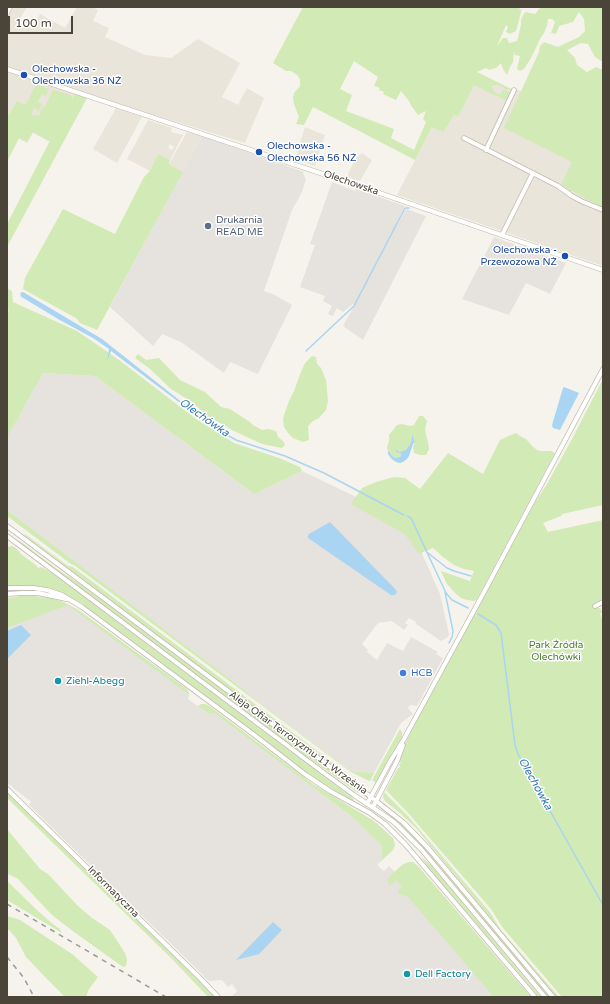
<!DOCTYPE html>
<html>
<head>
<meta charset="utf-8">
<style>
	body { margin:0 }
	#map { position:relative; width:610px; height:1004px; overflow:hidden; background:#f6f3ec; font-family:"Varela Round",sans-serif }
	canvas { display:block }
	.frame { position:absolute; inset:0; border:8px solid #4b4439; pointer-events:none }
	.scale { position:absolute; left:8px; top:16px; width:65px; height:18px; box-sizing:border-box; border:2px solid #4b4439; border-top:0; padding-left:5px; font-size:12px; line-height:14px; white-space:nowrap; color:#4b4439; -webkit-text-stroke:3px #fff; paint-order:stroke }
</style>
</head>
<body>
<div id="map">
<canvas width="610" height="1004"></canvas>
<div class="frame"></div>
<div class="scale">100 m</div>
</div>
<script>
const ctx = document.querySelector('canvas').getContext('2d');
ctx.lineJoin = 'round';
function paint(path, color) {
  ctx.fillStyle = color;
  ctx.fill(path, 'evenodd');
}
function shape(rows) {
  const path = new Path2D();
  for (const r of rows) {
    path.moveTo(r[0], r[1]);
    for (let i = 2; i < r.length; i += 2) path.lineTo(r[i], r[i + 1]);
  }
  return path;
}
function stroke(path, color, width, dash) {
  ctx.strokeStyle = color;
  ctx.lineWidth = width;
  ctx.lineCap = dash ? 'butt' : 'round';
  ctx.setLineDash(dash || []);
  ctx.stroke(path);
}
function label(font, color, halo, rows, align = 'center') {
  ctx.font = font + ' "Varela Round",sans-serif';
  ctx.lineWidth = 3;
  ctx.setLineDash([]);
  ctx.textBaseline = 'middle';
  ctx.strokeStyle = halo;
  ctx.fillStyle = color;
  for (const [text, x, y, turn = 0] of rows) {
    ctx.save();
    ctx.translate(x, y);
    ctx.rotate((+turn || 0) * Math.PI / 180);
    ctx.textAlign = isNaN(turn) ? turn : align;
    if (halo) ctx.strokeText(text, 0, 0);
    ctx.fillText(text, 0, 0);
    ctx.restore();
  }
}
paint(shape([
	[13,7,27,7,18,22,32,29,40,14,65,28,77,7,93,7,98,10,93,21,109,28,105,37,145,55,171,58,198,39,240,63,222,97,238,105,247,88,264,98,245,143,76,91,50,142,33,133,27,143,7,132,7,19],
	[479,73,511,89,512,88,521,91,574,162,603,194,603,266,397,195,432,127,454,115,458,117],
	[116,108,142,117,117,163,93,149],
	[148,120,172,128,171,132,179,134,170,144,168,148,172,150,174,147,170,144,179,134,183,135,170,160,158,154,150,171,127,159],
	[305,127,325,135,315,166,295,159],
	[187,132,202,136,183,172,169,164],
	[362,153,372,160,360,181,347,177,355,159]
]), '#eae5da');
paint(shape([
	[202,136,304,172,303,174,306,179,302,192,292,210,264,291,275,295,292,305,258,374,230,362,224,373,181,342,162,334,153,346,110,307],
	[332,182,355,191,356,189,405,206,396,224,397,225,406,209,426,216,363,340,343,326,354,306,353,304,343,312,337,308,333,316,328,314,332,306,323,301,325,296,300,287,315,245,310,244],
	[494,237,566,263,550,294,526,283,509,315,462,299],
	[43,373,95,376,254,494,302,471,408,522,440,594,449,634,448,637,441,641,416,624,416,622,409,618,405,623,408,625,404,630,392,621,378,623,362,644,368,650,367,652,377,660,387,643,403,651,411,637,438,652,436,654,443,658,417,706,410,705,408,708,413,714,401,723,374,773,351,771,251,696,241,687,7,510,7,438],
	[68,604,189,695,188,699,209,714,214,713,351,816,382,846,382,859,377,864,380,868,384,871,389,866,519,997,231,997,237,991,232,984,228,987,222,980,209,981,29,805,31,802,7,783,7,628]
]), '#e6e2dd');
paint(shape([
	[303,7,519,7,520,10,522,9,518,24,516,31,510,34,506,32,508,27,506,25,497,46,503,38,507,38,509,43,517,41,521,25,521,19,525,12,535,14,540,8,539,7,603,7,603,62,595,57,588,44,581,43,567,50,575,58,577,65,587,72,596,67,603,70,603,208,561,185,572,162,504,128,539,52,540,46,544,42,558,47,579,37,585,31,584,19,579,12,573,22,559,26,556,34,551,33,555,22,552,19,548,19,547,26,544,33,540,39,531,58,524,69,520,71,517,69,520,56,515,55,514,52,513,62,510,67,507,75,503,69,501,63,496,68,489,70,486,68,477,72,511,89,511,90,508,89,507,90,504,89,505,88,496,84,495,86,493,85,491,87,494,89,493,91,500,95,503,90,510,92,508,97,508,99,507,101,474,85,458,117,454,115,443,132,432,127,415,160,313,107,304,125,296,124,299,117,294,104,293,98,294,93,300,86,300,79,297,75,291,71,286,71,273,63],
	[354,61,378,77,374,86,380,88,379,90,384,92,383,94,396,100,401,91,409,101,412,107,418,115,426,111,423,119,426,122,414,150,391,138,394,129,346,111,352,95,340,89],
	[36,84,49,89,46,96,42,94,38,102,43,105,38,111,37,111,37,109,34,108,31,114,34,116,36,115,39,116,40,113,39,112,45,106,53,90,71,95,72,99,75,93,87,98,7,247,7,224,55,131,49,141,33,132,27,142,19,138,7,162,7,114,9,115,17,101,26,105],
	[158,154,170,160,169,164,183,172,97,330,80,323,76,318,23,289,25,278,63,209,115,234,144,177,150,171],
	[7,288,12,291,13,302,77,331,115,357,196,419,234,443,279,458,300,467,302,471,254,494,95,376,43,373,7,438,7,314,9,310,7,309],
	[138,354,146,360,159,358,180,380,205,392,221,407,230,409,250,422,253,425,262,430,268,429,276,431,278,437,283,441,285,445,282,448,262,444,232,430,222,424,213,419,206,415,192,402,171,389,150,369,135,358],
	[312,356,316,357,317,364,321,368,326,380,328,401,326,410,319,418,313,421,308,426,309,440,303,442,293,438,288,433,284,427,283,418,289,401,294,391,301,372,305,363],
	[603,379,603,505,562,514,561,516,543,523,548,532,603,520,603,599,594,604,596,608,600,608,602,612,600,614,603,622,603,997,562,997,503,928,491,909,409,814,386,790,398,768,399,768,400,766,399,765,401,762,399,762,404,746,409,735,534,504,547,484,571,441],
	[419,416,423,416,427,421,425,429,426,435,428,442,429,449,426,455,420,455,414,453,413,447,415,442,412,436,411,443,407,449,404,452,400,452,397,449,398,453,400,453,401,455,400,457,395,458,391,455,390,452,388,452,387,447,389,441,389,435,397,425,402,424,410,426,414,425],
	[516,433,520,436,526,439,532,446,537,450,541,451,551,451,555,453,477,599,474,601,467,600,461,598,455,593,447,584,441,571,470,581,474,571,464,569,454,565,443,557,433,548,419,554,405,534,351,504,362,488,376,482,394,477,405,478,420,489,448,453,483,474,500,440,511,435],
	[7,510,241,687,251,696,351,771,374,773,370,781,369,781,351,772,74,565,71,564,7,516],
	[25,534,68,566,73,567,337,766,337,767,328,763,24,535],
	[20,541,57,569,80,584,359,791,358,793,323,768,303,754,19,542],
	[12,546,16,548,21,554,37,566,37,567,39,568,41,567,52,573,354,799,353,801,324,784,310,775,249,728,81,603,63,594,38,587,24,586,7,586,7,547],
	[20,596,34,596,50,598,63,602,77,609,187,689,189,693,188,699,189,695,68,605,7,628,7,598],
	[201,704,205,704,208,705,313,784,374,821,393,838,395,845,393,850,377,865,382,859,382,846,351,816,214,713,209,714,198,706],
	[400,729,402,733,402,737,391,754,376,783,372,780],
	[7,792,147,929,215,997,208,997,173,960,7,798],
	[384,792,407,815,489,911,501,930,559,997,556,997,529,965,416,828,400,813,385,801,383,797],
	[380,806,403,825,420,842,550,997,548,997,524,969,421,846,399,823,379,807],
	[7,829,40,869,48,874,78,906,92,918,110,930,125,953,127,960,126,966,123,967,74,932,52,915,18,879,8,874,7,873],
	[421,857,431,865,541,997,539,997,425,864,425,863],
	[408,862,413,862,418,866,531,997,494,997,408,897,408,896,401,895,398,891,402,886,396,880,391,885,389,885,388,880,390,876,402,865],
	[7,881,39,912,54,925,60,929,62,933,7,900],
	[7,916,20,920,72,954,98,977,89,989,86,997,65,997,47,979,26,957,16,938,7,928]
]), '#d2eab5');
paint(shape([
	[347,265,359,272,340,308,328,302]
]), '#e5e3e0');
paint(shape([
	[23,292,102,339,193,411,192,412,111,351,107,361,109,349,93,338,58,319,20,296,21,295,20,293],
	[564,387,579,393,560,430,553,428,552,425,563,388],
	[412,435,415,442,413,444,409,456,407,459,403,462,400,463,396,462,393,460,390,457,388,454,388,452,390,452,391,455,395,458,400,457,401,455,400,453,397,452,396,449,400,452,406,450,411,443],
	[330,522,395,589,397,592,395,595,391,595,308,538,308,536,309,534],
	[21,625,31,635,8,658,7,657,7,631],
	[273,922,282,930,259,954,236,960]
]), '#a9d4f2');
stroke(shape([
	[306,351,354,306,405,208,409,208],
	[191,410,213,427,236,440,285,456,324,473,404,515],
	[407,516,411,518,446,593,452,600,468,608],
	[428,553,447,568,454,571,471,576],
	[445,592,453,631,452,637,449,643],
	[478,614,496,625,501,633,515,745,518,754,603,905]
]), '#a9d4f2', 1.5);
const minor = shape([
	[7,13,10,7],
	[7,69,362,187,603,270],
	[464,138,558,186,572,196,581,201,603,210],
	[486,150,514,90],
	[502,235,533,173],
	[7,526,326,764,371,797,404,823,429,849,553,997],
	[7,536,324,773,354,795,381,813,395,823,421,849,545,997],
	[7,588,33,588,47,590,62,595,82,607,253,734,306,775,330,791,370,813,385,824,405,844,535,997],
	[7,594,22,593,38,593,66,599],
	[595,606,603,602],
	[7,789,200,978,218,997],
	[367,804,391,760,404,739,483,594,603,369],
	[373,807,397,761,403,745]
]);
stroke(minor, '#c2bbae', 5.5);
stroke(minor, '#fff', 4);
stroke(shape([
	[7,904,166,997],
	[7,957,24,978,34,997]
]), '#9a9a9a', 1.5, [5, 5]);
for (const [x, y, r, color] of [
	[24,75,4,"#1a4fb4"],
	[259,152,4,"#1a4fb4"],
	[208,226,4,"#5c6f8a"],
	[565,256,4,"#1a4fb4"],
	[403,673,4,"#3f7fe0"],
	[58,681,4,"#0f9aa8"],
	[407,974,4,"#0f9aa8"]
]) {
  const dot = new Path2D();
  dot.arc(x, y, r, 0, 2 * Math.PI);
  ctx.fillStyle = color;
  ctx.fill(dot);
  stroke(dot, '#fff', 1.5);
}
label('10px', '#164399', '#fff', [
	["Olechowska -",32,69],
	["Olechowska 36 NŻ",32,81],
	["Olechowska -",267,146],
	["Olechowska 56 NŻ",267,158],
	["Olechowska -",557,250,"right"],
	["Przewozowa NŻ",557,262,"right"]
], 'left');
label('10px', '#4b4439', '#fff', [
	["Olechowska",351,183,19],
	["Aleja Ofiar Terroryzmu 11 Września",298,743,36],
	["Informatyczna",113,892,45]
]);
label('10px', '#4e5e75', '#fff', [
	["Drukarnia",216,220],
	["READ ME",216,232]
], 'left');
label('10px', '#4a7f2a', '#fff', [
	["Park Źródła",556,645],
	["Olechówki",556,657]
]);
label('10px', '#366cbe', '#fff', [
	["HCB",411,673]
], 'left');
label('10px', '#0d838f', '#fff', [
	["Ziehl-Abegg",66,681],
	["Dell Factory",415,974]
], 'left');
label('italic 11px', '#2e7ab2', '#fff', [
	["Olechówka",204,418,35],
	["Olechówka",535,784,61]
]);
</script>
</body>
</html>
